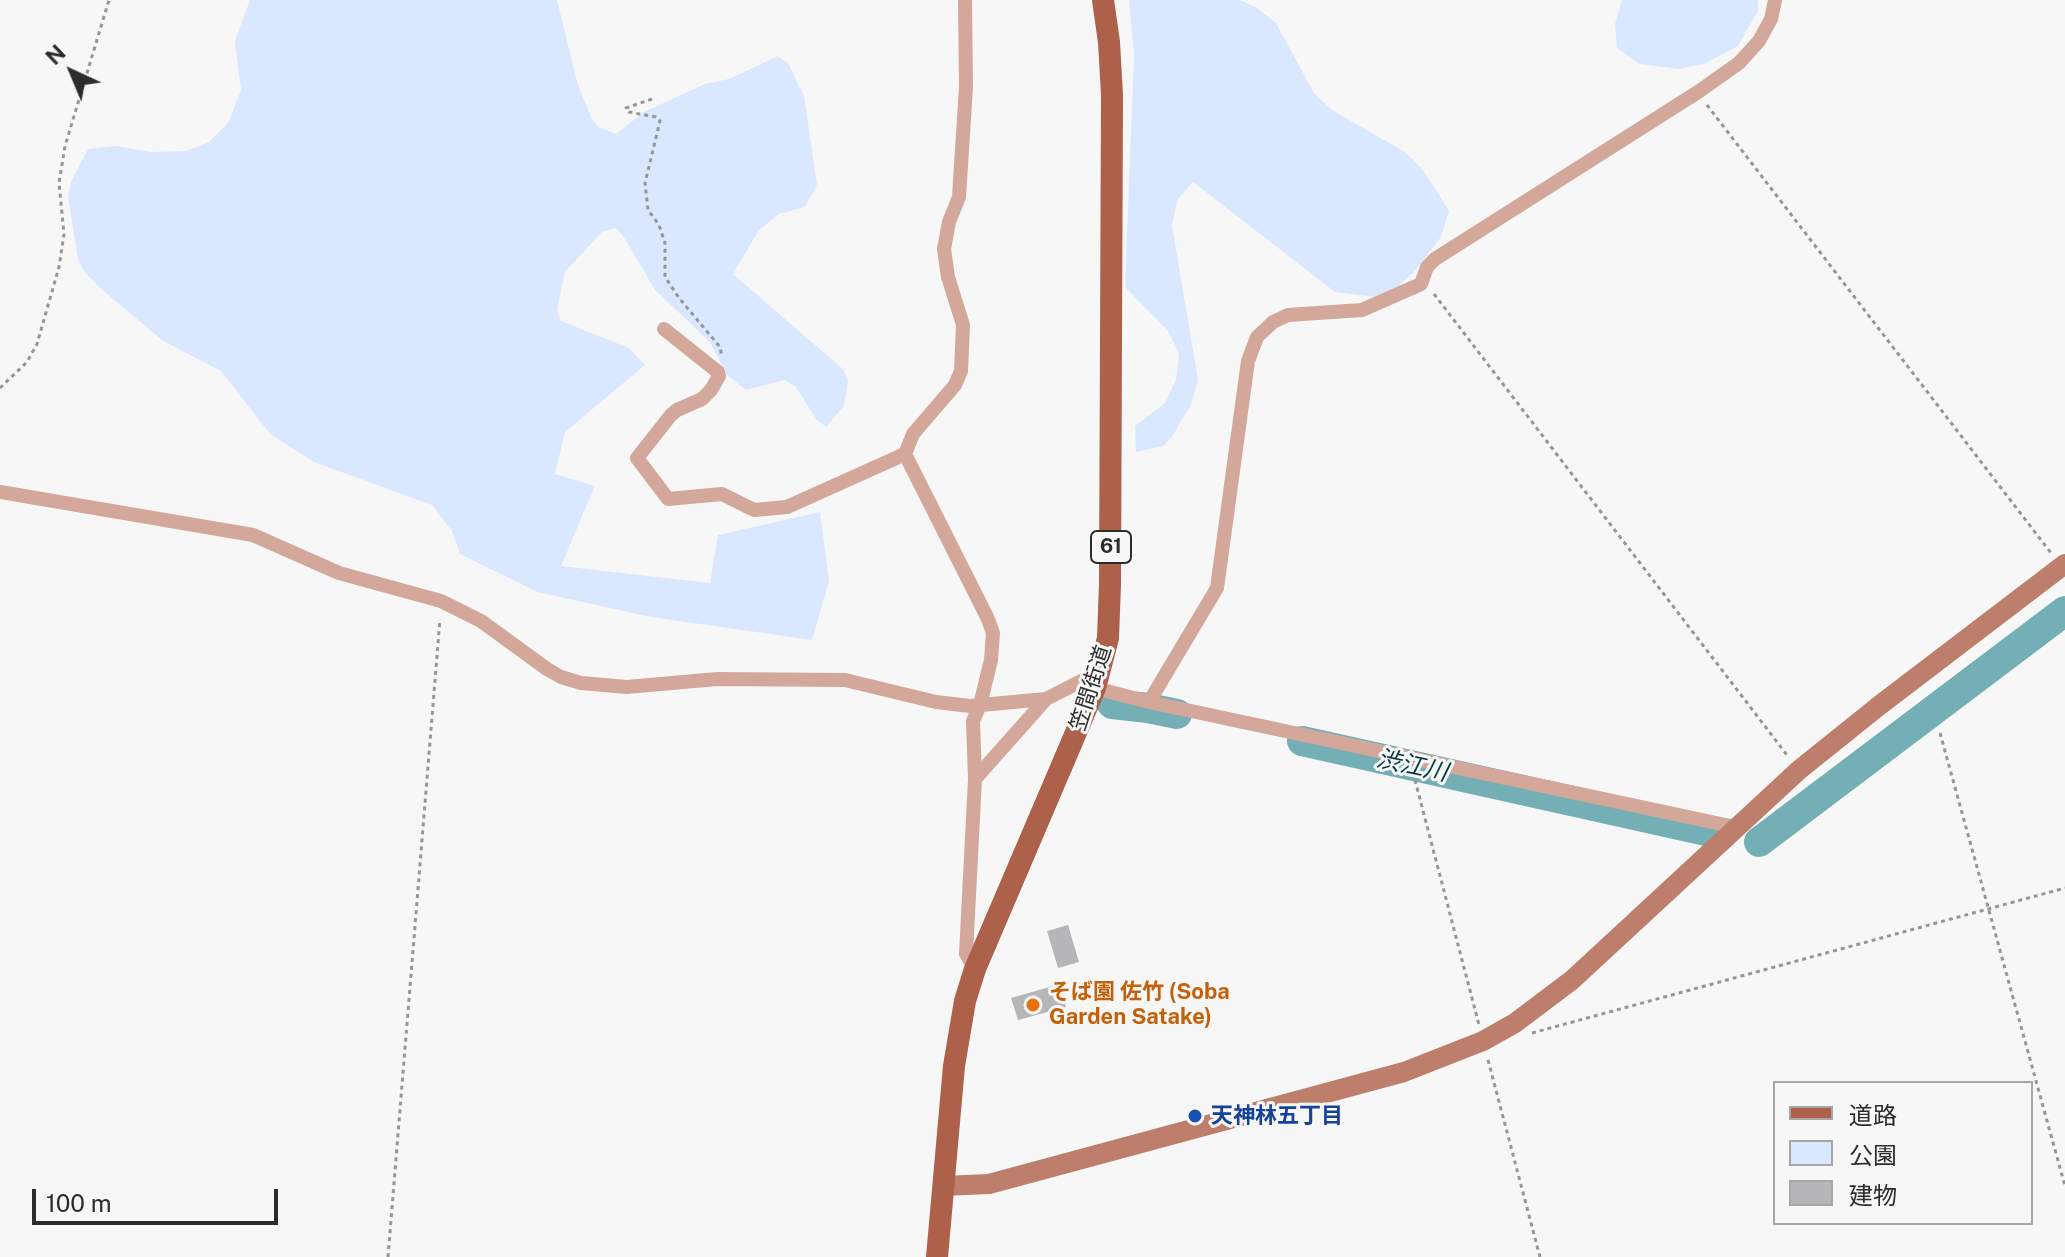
<!DOCTYPE html>
<html>
<head>
<meta charset="utf-8">
<style>
	body { margin:0 }
	#map { position:relative; width:2065px; height:1257px; overflow:hidden; background:#f7f7f8; font-family:"Public Sans","Noto Sans JP",sans-serif }
	canvas { display:block }
	.legend { position:absolute; left:1773px; top:1081px; width:260px; height:144px; box-sizing:border-box; background:#f7f7f8; border:2px solid #a6a6a6; margin:0; padding:10px 14px; list-style:none; font-size:24px; color:#2c2c2c }
	.legend li { display:flex; align-items:center; gap:16px; height:40px }
	.legend b { width:40px; border:2px solid #a6a6a6 }
	.north { position:absolute; left:32px; top:32px; width:80px; height:80px; -webkit-text-stroke:6px #f7f7f8; paint-order:stroke; rotate:316deg; font-size:22px; font-weight:700; line-height:32px; text-align:center; color:#2c2c2c }
	.north::after { content:''; display:block; margin:auto; width:28px; height:36px; background:#2c2c2c; clip-path:polygon(50% 0,100% 100%,50% 72%,0 100%) }
	.scale { position:absolute; left:32px; top:1189px; width:246px; height:36px; box-sizing:border-box; border:4px solid #2c2c2c; border-top:0; padding-left:10px; font-size:24px; line-height:28px; white-space:nowrap; color:#2c2c2c; -webkit-text-stroke:6px #f7f7f8; paint-order:stroke }
</style>
</head>
<body>
<div id="map">
<canvas width="2065" height="1257"></canvas>
<ul class="legend">
<li><b style="height:10px;background:#ad614b"></b>道路</li>
<li><b style="height:22px;background:#dae8ff"></b>公園</li>
<li><b style="height:22px;background:#b6b6b8"></b>建物</li>
</ul>
<div class="north">N</div>
<div class="scale">100 m</div>
</div>
<script>
const ctx = document.querySelector('canvas').getContext('2d');
ctx.lineJoin = 'round';
function paint(path, color) {
  ctx.fillStyle = color;
  ctx.fill(path, 'evenodd');
}
function shape(rows) {
  const path = new Path2D();
  for (const r of rows) {
    path.moveTo(r[0], r[1]);
    for (let i = 2; i < r.length; i += 2) path.lineTo(r[i], r[i + 1]);
  }
  return path;
}
function stroke(path, color, width, dash) {
  ctx.strokeStyle = color;
  ctx.lineWidth = width;
  ctx.lineCap = dash ? 'butt' : 'round';
  ctx.setLineDash(dash || []);
  ctx.stroke(path);
}
function label(font, color, halo, rows, align = 'center') {
  ctx.font = font + ' "Public Sans","Noto Sans JP",sans-serif';
  ctx.lineWidth = 6;
  ctx.setLineDash([]);
  ctx.textBaseline = 'middle';
  ctx.strokeStyle = halo;
  ctx.fillStyle = color;
  for (const [text, x, y, turn = 0] of rows) {
    ctx.save();
    ctx.translate(x, y);
    ctx.rotate((+turn || 0) * Math.PI / 180);
    ctx.textAlign = isNaN(turn) ? turn : align;
    if (halo) ctx.strokeText(text, 0, 0);
    ctx.fillText(text, 0, 0);
    ctx.restore();
  }
}
paint(shape([
	[250,0,557,0,577,82,591,117,598,127,616,134,644,112,705,84,729,79,778,56,788,63,804,96,817,185,805,207,779,214,759,230,733,274,844,370,848,381,844,406,826,427,816,419,796,387,785,380,746,390,727,375,710,342,655,290,624,237,616,228,602,232,565,272,557,310,561,321,629,348,645,365,565,432,555,474,595,486,561,566,710,583,718,535,820,512,829,581,812,640,651,617,537,592,460,554,452,531,432,505,314,462,270,434,221,371,163,341,100,288,83,270,78,259,68,196,71,182,88,149,115,146,151,152,187,151,209,142,228,123,241,90,235,41],
	[1129,0,1240,0,1257,8,1276,23,1314,93,1332,110,1405,152,1423,170,1449,211,1441,237,1414,272,1394,290,1376,297,1335,292,1193,182,1177,200,1172,226,1198,380,1191,404,1172,437,1163,446,1136,452,1135,426,1165,403,1176,380,1179,353,1168,331,1125,287,1134,55],
	[1622,0,1758,0,1758,11,1738,46,1704,64,1679,69,1639,64,1617,48,1615,24]
]), '#dae8ff');
stroke(shape([
	[1112,704,1148,708,1177,714],
	[1302,741,1711,832],
	[1759,842,2065,611]
]), '#73afb4', 30);
paint(shape([
	[1068,925,1079,962,1058,968,1047,931],
	[1060,984,1066,1007,1018,1020,1011,998]
]), '#b6b6b8');
stroke(shape([
	[652,99,626,108,629,112,656,117,660,121,645,183,648,210,659,225,665,243,665,277,679,298,720,347,722,357],
	[1707,105,2051,553],
	[1434,294,1787,755],
	[0,388,27,362,37,344,59,267,64,234,59,183,65,146,109,0],
	[1940,733,2065,1186],
	[1415,780,1479,1025],
	[1532,1033,2065,888],
	[1488,1060,1540,1257],
	[388,1257,440,619]
]), '#969696', 3, [4, 4]);
stroke(shape([
	[965,0,966,87,959,197,949,222,944,249,948,277,963,325,961,371,955,385,913,434,905,454,988,619,993,633,991,660,980,705,973,721,975,779,966,954,975,969],
	[664,329,718,372,719,376,711,390,702,399,677,410,671,415,637,458,668,499,722,494,754,510,787,507,905,454],
	[0,492,253,535,339,573,441,601,481,621,547,669,561,677,581,683,627,687,717,679,845,680,936,702,970,706,1046,699,1101,671],
	[1095,688,1149,702,1735,827],
	[1149,702,1217,588,1248,361,1257,337,1273,322,1288,315,1362,310,1421,284,1427,267,1435,259,1698,92,1739,63,1759,41,1771,19,1775,0],
	[975,779,1046,699]
]), '#d3a79a', 14);
stroke(shape([
	[943,1186,989,1184,1404,1072,1483,1041,1515,1023,1572,980,1799,770,1880,705,2065,564]
]), '#bd7f6c', 20);
stroke(shape([
	[937,1257,954,1066,965,1001,975,969,1095,688,1108,638,1110,584,1112,95,1109,42,1103,0]
]), '#ad614b', 22);
for (const [x, y, r, color] of [
	[1033,1005,8,"#e8710a"],
	[1195,1116,8,"#1a4fb4"]
]) {
  const dot = new Path2D();
  dot.arc(x, y, r, 0, 2 * Math.PI);
  ctx.fillStyle = color;
  ctx.fill(dot);
  stroke(dot, '#f7f7f8', 3);
}
for (const [x, y, w] of [
	[1111,547,40]
]) {
  const box = new Path2D();
  box.roundRect(x - w / 2, y - 16, w, 32, 6);
  ctx.fillStyle = '#f7f7f8';
  ctx.fill(box);
  stroke(box, '#2c2c2c', 2);
}
label('bold 20px', '#2c2c2c', null, [
	["61",1111,547]
]);
label('22px', '#2c2c2c', '#f7f7f8', [
	["笠間街道",1091,688,-72]
]);
label('bold 22px', '#c56008', '#f7f7f8', [
	["そば園 佐竹 (Soba",1049,992],
	["Garden Satake)",1049,1017]
], 'left');
label('bold 22px', '#164399', '#f7f7f8', [
	["天神林五丁目",1211,1116]
], 'left');
label('italic 24px', '#003b3f', '#f7f7f8', [
	["渋江川",1412,766,12]
]);
</script>
</body>
</html>
